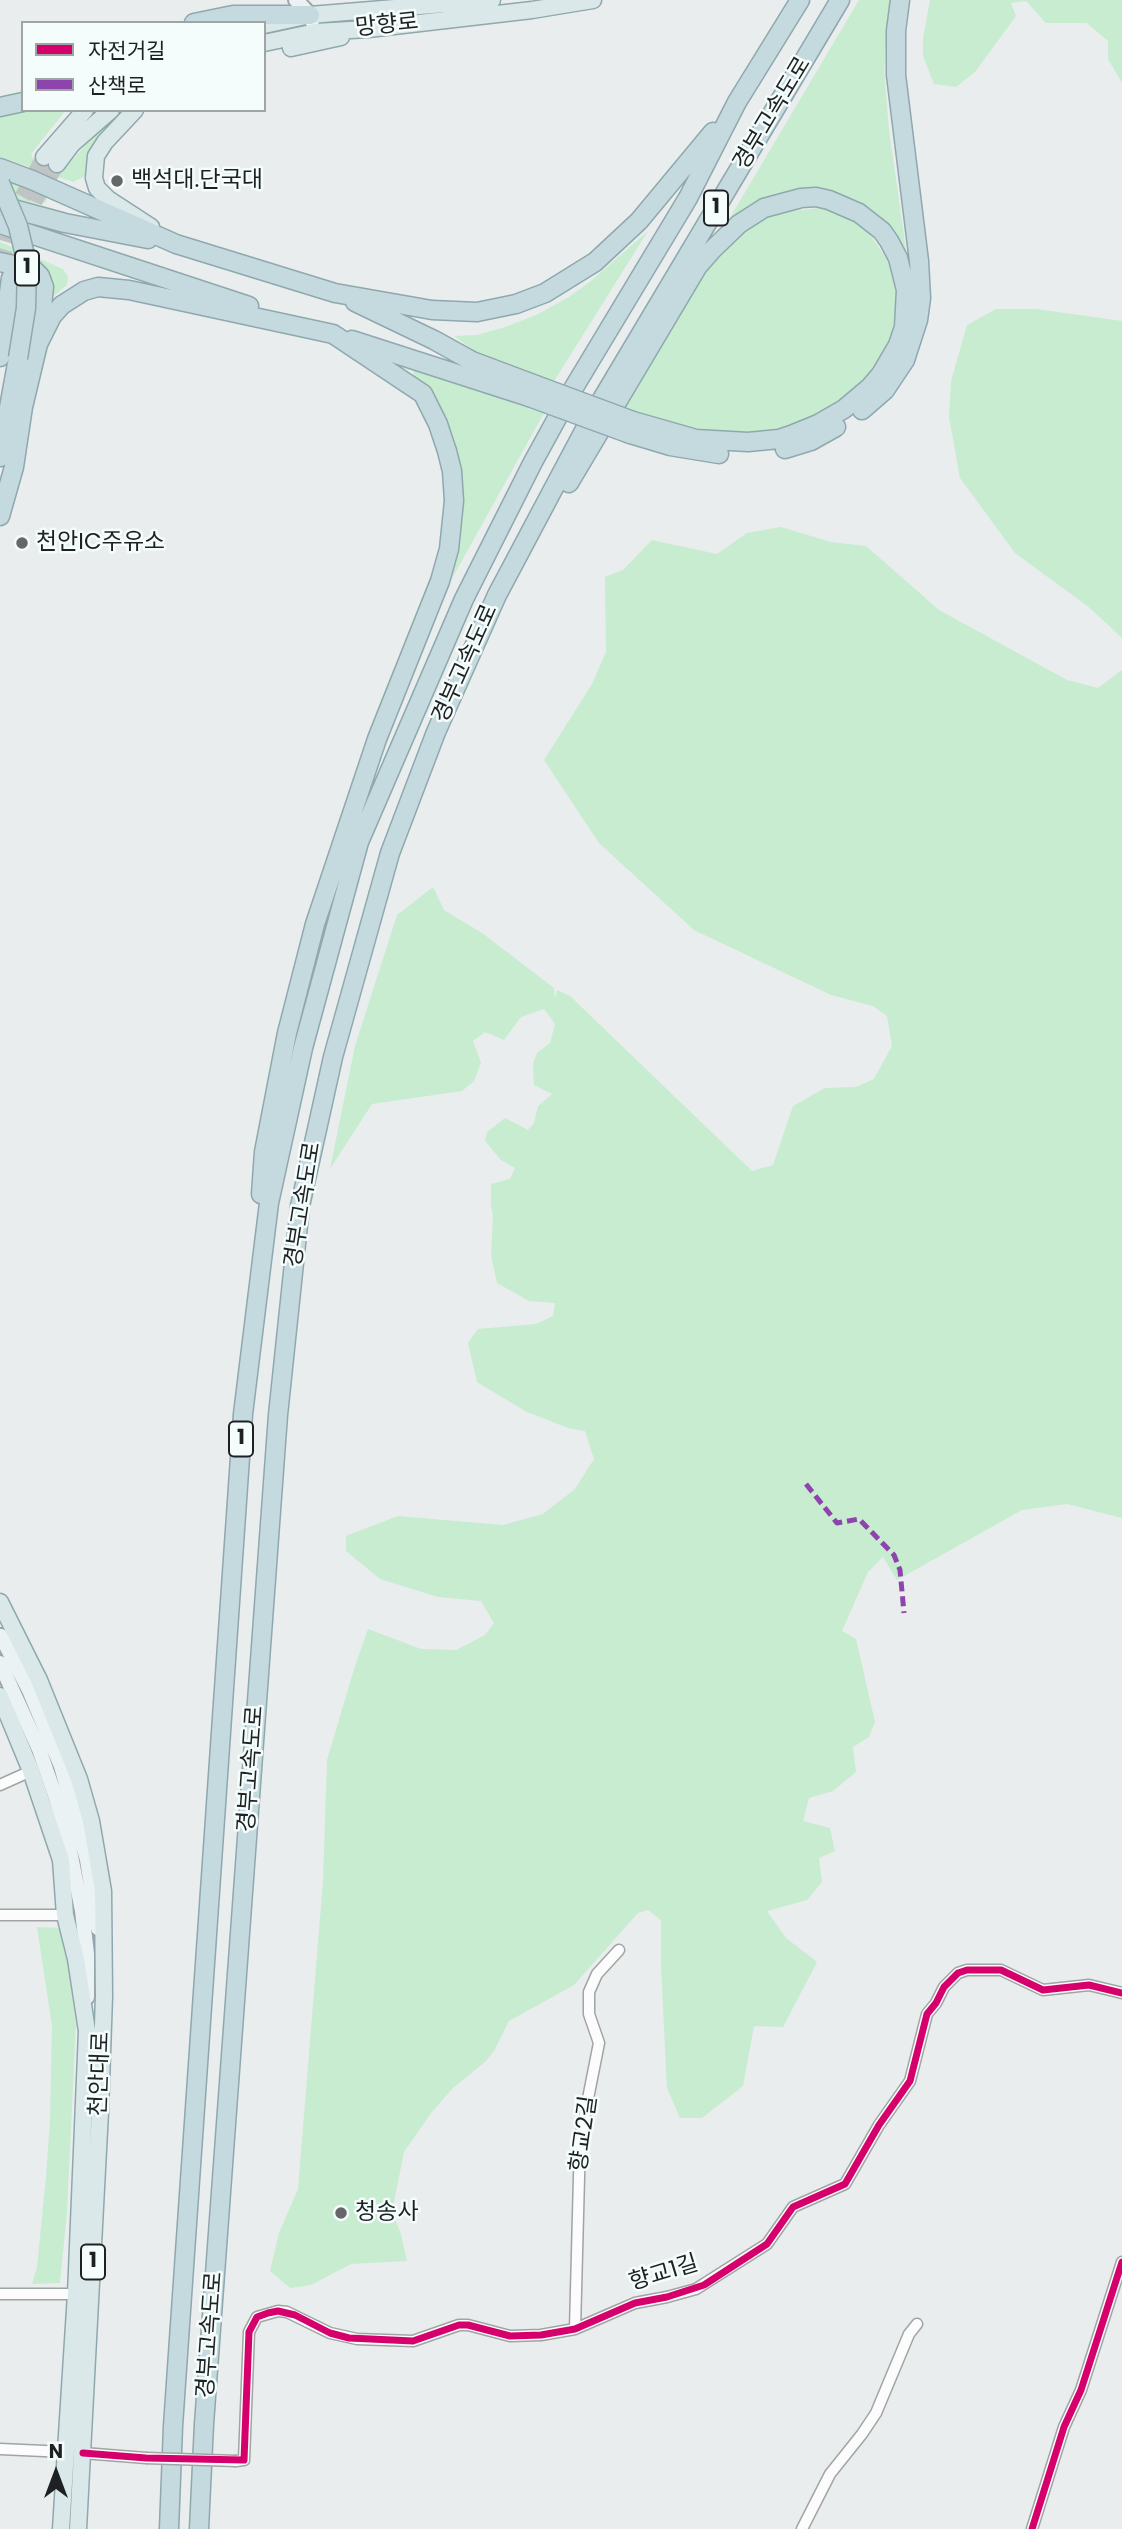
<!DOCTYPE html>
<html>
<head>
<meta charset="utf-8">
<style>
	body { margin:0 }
	#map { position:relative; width:1122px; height:2529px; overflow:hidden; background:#e9eded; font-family:Poppins,"Noto Sans KR",sans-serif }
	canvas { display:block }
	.legend { position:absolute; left:21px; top:21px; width:245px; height:91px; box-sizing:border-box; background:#f5fcfc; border:2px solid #9fa4a4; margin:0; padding:9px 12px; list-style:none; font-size:21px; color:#1e2121 }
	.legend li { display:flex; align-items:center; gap:14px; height:35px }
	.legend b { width:35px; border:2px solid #9fa4a4 }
	.north { position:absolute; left:21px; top:2438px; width:70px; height:70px; -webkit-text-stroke:5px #f5fcfc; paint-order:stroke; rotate:0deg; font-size:19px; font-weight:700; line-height:28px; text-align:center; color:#1e2121 }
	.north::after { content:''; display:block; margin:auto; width:24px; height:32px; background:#1e2121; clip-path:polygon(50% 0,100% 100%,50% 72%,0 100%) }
</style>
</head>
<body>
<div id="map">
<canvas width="1122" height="2529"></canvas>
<ul class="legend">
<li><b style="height:9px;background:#d6006c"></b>자전거길</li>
<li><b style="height:9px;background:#8e44ad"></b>산책로</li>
</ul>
<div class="north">N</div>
</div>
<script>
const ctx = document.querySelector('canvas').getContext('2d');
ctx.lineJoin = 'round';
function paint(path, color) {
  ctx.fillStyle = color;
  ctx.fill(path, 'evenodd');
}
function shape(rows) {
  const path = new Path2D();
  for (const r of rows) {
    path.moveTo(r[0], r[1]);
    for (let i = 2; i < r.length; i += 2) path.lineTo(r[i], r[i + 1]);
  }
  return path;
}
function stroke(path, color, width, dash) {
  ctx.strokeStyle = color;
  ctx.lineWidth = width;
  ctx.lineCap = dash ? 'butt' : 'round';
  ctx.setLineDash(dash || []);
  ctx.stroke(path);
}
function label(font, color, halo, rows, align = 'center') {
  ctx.font = font + ' Poppins,"Noto Sans KR",sans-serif';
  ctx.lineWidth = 5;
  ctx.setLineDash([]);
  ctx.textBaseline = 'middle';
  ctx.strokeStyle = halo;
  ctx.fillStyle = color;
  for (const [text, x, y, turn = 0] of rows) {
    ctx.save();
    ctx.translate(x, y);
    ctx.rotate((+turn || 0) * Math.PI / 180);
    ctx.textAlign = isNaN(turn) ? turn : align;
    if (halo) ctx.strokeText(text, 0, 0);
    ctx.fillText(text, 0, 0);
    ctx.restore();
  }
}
paint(shape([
	[859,0,890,0,884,70,889,130,907,256,888,225,878,215,851,200,834,194,757,203,728,221],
	[930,0,1122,0,1122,83,1108,59,1108,41,1087,23,1046,23,1026,1,1011,3,1016,16,975,72,956,87,934,84,923,56,923,39],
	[23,110,66,110,31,154,33,159,56,171,63,171,89,141,125,110,87,175,73,182,0,157,0,114],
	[0,177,45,196,47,200,42,205,0,196],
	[820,208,839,212,868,231,894,270,897,300,893,330,885,352,860,384,820,416,776,434,723,434,672,424,621,408,707,267,726,247,745,231,764,219,782,212],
	[648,231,551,386,504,372,454,336,477,335,505,327,536,315,569,297,591,281],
	[0,242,63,269,68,277,67,285,49,300,0,256],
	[996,309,1036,309,1122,321,1122,638,1090,608,1015,553,960,478,949,417,951,381,967,325],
	[418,370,544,413,440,600,460,489,459,458,454,437,435,405,415,380,413,371],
	[781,527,831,542,866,546,939,610,1067,680,1098,688,1122,670,1122,1518,1067,1504,1022,1510,897,1580,883,1557,868,1572,842,1631,856,1639,875,1722,869,1737,853,1747,856,1772,833,1791,809,1798,803,1821,830,1828,835,1851,819,1858,822,1882,807,1900,767,1911,786,1938,817,1962,783,2027,754,2026,743,2086,702,2118,680,2118,667,2088,661,1967,661,1920,648,1910,638,1913,574,1985,509,2021,494,2051,485,2062,453,2088,431,2113,404,2152,392,2212,401,2234,407,2261,351,2264,311,2285,290,2288,270,2271,279,2233,298,2189,323,1881,327,1760,355,1666,368,1629,421,1649,456,1650,485,1635,494,1623,481,1601,438,1597,380,1579,346,1551,346,1536,398,1516,503,1525,543,1514,575,1489,594,1459,585,1431,568,1428,527,1412,477,1382,468,1343,478,1329,536,1324,553,1316,555,1303,529,1301,497,1283,491,1256,493,1215,491,1205,491,1184,510,1179,515,1168,501,1160,485,1141,487,1132,505,1118,528,1130,534,1123,538,1106,552,1094,534,1085,533,1064,537,1053,550,1043,555,1024,544,1009,521,1017,504,1040,485,1032,473,1041,481,1063,474,1081,462,1091,372,1104,330,1169,355,1046,397,915,433,887,444,910,482,933,554,988,555,999,557,990,570,996,752,1171,773,1165,793,1106,825,1088,856,1087,874,1079,892,1046,887,1016,873,1006,831,995,694,930,599,843,544,760,592,684,606,652,605,577,623,570,652,540,717,554,747,533],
	[37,1927,62,1928,76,2024,67,2212,60,2283,32,2284,37,2267,46,2177,50,2121,52,2026]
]), '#c7ecd0');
stroke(shape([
	[25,224,35,200,57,164],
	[0,265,17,207,44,157]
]), '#c0c4c4', 16, [16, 8]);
const street = shape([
	[0,1785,31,1771],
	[0,1915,65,1915],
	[0,2294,76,2294],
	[575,2329,580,2139,599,2043,589,2014,589,1992,597,1974,619,1950],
	[0,2449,66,2452],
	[83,2453,146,2458],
	[236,2461,244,2460,249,2332,257,2317,278,2311,287,2312,330,2333,357,2339,413,2341,459,2325,468,2325,510,2336,541,2335,575,2329,635,2303,667,2297,696,2289,767,2244,793,2207,845,2184,879,2125,910,2081,927,2014,936,2003,944,1987,958,1973,967,1970,1001,1970,1043,1990,1089,1985,1122,1993],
	[802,2529,830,2474,862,2434,876,2413,909,2334,917,2324],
	[1032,2529,1064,2427,1081,2390,1122,2262]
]);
const secondary = shape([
	[296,0,310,15,312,21],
	[1,1636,29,1690,61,1766,87,1860,98,1928],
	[0,1663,39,1749,56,1798,69,1846,82,1911,87,1954,87,1997]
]);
const primary = shape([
	[264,25,310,15,492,0],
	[264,43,316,32,368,29,532,10,593,0],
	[291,48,341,37],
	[135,110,105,142,96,156,94,178,97,188,108,199,151,227],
	[44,157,85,110],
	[57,164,72,144,111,110],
	[0,1602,39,1680,79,1779,91,1821,103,1891,104,1996,100,2112,78,2529],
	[0,1696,31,1771,61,1860,65,1915,76,1959,87,2031,76,2294,61,2529]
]);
const highway = shape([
	[194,23,233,15,310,15],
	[0,107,23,102],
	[0,168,32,180,176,244,335,293,432,310,477,312,516,304,545,293,595,262,639,221,713,132],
	[2,206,65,223,148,239],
	[0,224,249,306],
	[0,262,33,269,40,276,44,287,38,344,23,407,14,467,0,516],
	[355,302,434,340,472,361,536,385],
	[352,340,529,397],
	[38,344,52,316,62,305,84,291,98,287,129,290,333,334,423,394,438,424,447,451,452,471,454,501,449,549,440,581,377,739,315,924,287,1033,264,1152,261,1194],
	[0,357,11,278],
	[862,410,885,390,905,360,918,320,921,298,919,261,896,75,896,31,900,0],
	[630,434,670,446,719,454],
	[785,449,811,441,836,427],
	[0,457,18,358],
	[569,483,698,266,712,250,739,224,764,208,801,198,816,197,829,200,859,213,882,231,889,241,898,258,906,290,904,327,898,345,881,374,870,387,844,409,818,424,791,435,779,439,748,442,696,439,633,421],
	[169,2529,173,2426,243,1414,269,1203,303,1048,359,842,464,599,533,462,573,389,688,198,737,102,800,0],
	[199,2529,204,2424,278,1415,300,1206,333,1057,390,853,436,732,497,595,592,416,840,0]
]);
stroke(street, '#a1a4a4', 13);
stroke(secondary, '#a1a4a4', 18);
stroke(primary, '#8fa8ad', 19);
stroke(highway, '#8fa8ad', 21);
stroke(street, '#fcfcfc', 10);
stroke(secondary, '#ebf2f3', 14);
stroke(primary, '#dbe8ea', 16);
stroke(highway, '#c4dadf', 18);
const streetBridge = shape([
	[146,2458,236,2461]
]);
const highwayBridge = shape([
	[0,183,18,226,27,264,26,308,18,358],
	[536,385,633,421],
	[529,397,630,434]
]);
stroke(streetBridge, '#a1a4a4', 13, []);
stroke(highwayBridge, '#8fa8ad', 21, []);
stroke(streetBridge, '#fcfcfc', 10);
stroke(highwayBridge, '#c4dadf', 18);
stroke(shape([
	[806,1484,837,1523,859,1519,894,1555,900,1570,904,1613]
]), '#8e44ad', 5, [10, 5]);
stroke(shape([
	[83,2453,146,2458,244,2460,249,2332,257,2317,268,2313,278,2311,295,2315,330,2333,349,2338,413,2341,459,2325,468,2325,510,2336,541,2335,575,2329,635,2303,667,2297,704,2285,767,2244,793,2207,845,2184,879,2125,910,2081,927,2014,936,2003,944,1987,958,1973,967,1970,1001,1970,1043,1990,1089,1985,1122,1993],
	[1032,2529,1064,2427,1081,2390,1122,2262]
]), '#d6006c', 7);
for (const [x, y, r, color] of [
	[117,181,7,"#656868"],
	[22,543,7,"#656868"],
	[341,2213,7,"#656868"]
]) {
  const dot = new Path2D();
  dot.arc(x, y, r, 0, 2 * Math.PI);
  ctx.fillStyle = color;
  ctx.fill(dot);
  stroke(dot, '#f5fcfc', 2.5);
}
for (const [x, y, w] of [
	[716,208,24],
	[27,268,24],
	[241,1439,24],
	[93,2262,24]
]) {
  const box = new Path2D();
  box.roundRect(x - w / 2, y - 17.5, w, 35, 5);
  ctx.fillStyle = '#f5fcfc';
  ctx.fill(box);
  stroke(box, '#1e2121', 2);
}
label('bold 21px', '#1e2121', null, [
	["1",716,208],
	["1",27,268],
	["1",241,1439],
	["1",93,2262]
]);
label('23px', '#1e2121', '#f5fcfc', [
	["망향로",387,26,-6],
	["경부고속도로",773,114,-59],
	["경부고속도로",466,664,-66],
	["경부고속도로",304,1205,-81],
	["경부고속도로",252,1769,-86],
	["천안대로",101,2074,-88],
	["향교2길",585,2134,-82],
	["향교1길",664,2274,-17],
	["경부고속도로",211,2335,-86]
]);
label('23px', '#1e2121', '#f5fcfc', [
	["백석대.단국대",131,181],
	["천안IC주유소",36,543],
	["청송사",355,2213]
], 'left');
</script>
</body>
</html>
